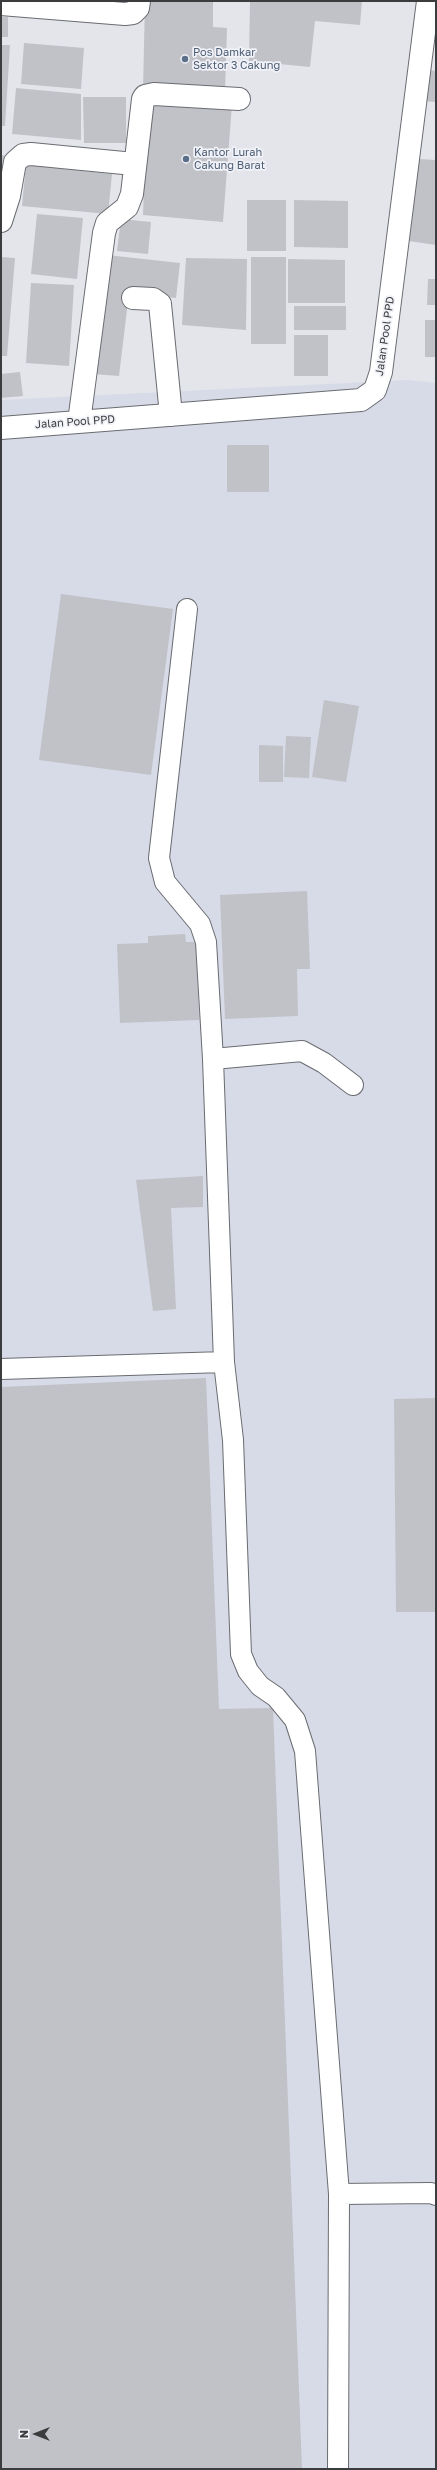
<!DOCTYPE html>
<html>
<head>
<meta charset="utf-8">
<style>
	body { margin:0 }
	#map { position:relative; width:437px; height:2470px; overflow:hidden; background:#e3e5eb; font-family:"Golos Text",sans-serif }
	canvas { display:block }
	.frame { position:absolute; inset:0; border:2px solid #3b3c3e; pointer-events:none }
	.north { position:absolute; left:16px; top:2414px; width:40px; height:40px; -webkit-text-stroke:3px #f0f2f8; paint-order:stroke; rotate:270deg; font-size:11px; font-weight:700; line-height:16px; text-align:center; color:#3b3c3e }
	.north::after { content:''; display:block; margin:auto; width:14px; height:18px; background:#3b3c3e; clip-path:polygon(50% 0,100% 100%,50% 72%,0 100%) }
</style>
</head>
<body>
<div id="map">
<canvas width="437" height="2470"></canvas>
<div class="frame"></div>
<div class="north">N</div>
</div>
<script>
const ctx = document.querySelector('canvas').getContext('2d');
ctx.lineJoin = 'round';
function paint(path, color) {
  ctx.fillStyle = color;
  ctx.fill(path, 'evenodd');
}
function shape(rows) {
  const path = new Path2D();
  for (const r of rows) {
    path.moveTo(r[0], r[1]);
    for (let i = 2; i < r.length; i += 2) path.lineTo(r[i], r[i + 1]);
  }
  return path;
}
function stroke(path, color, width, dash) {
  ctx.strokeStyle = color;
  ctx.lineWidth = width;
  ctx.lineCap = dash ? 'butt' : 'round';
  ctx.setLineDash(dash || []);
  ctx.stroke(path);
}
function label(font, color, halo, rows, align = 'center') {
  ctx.font = font + ' "Golos Text",sans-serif';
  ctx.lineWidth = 3.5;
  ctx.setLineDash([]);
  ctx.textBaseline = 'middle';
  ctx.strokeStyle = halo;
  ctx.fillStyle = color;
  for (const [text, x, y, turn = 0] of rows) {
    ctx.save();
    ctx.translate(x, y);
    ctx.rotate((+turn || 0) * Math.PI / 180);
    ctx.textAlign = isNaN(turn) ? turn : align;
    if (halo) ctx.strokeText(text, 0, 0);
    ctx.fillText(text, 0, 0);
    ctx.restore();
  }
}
paint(shape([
	[409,380,436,383,436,2469,1,2469,1,400]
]), '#d7dbe8');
paint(shape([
	[145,1,213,1,213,27,227,28,225,92,143,90],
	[250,1,362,1,360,25,315,21,310,67,249,61],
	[1,17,8,17,8,37,1,37],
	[24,43,84,48,81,89,21,84],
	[1,45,10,45,5,126,1,126],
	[422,69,436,71,436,102,419,101],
	[16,88,81,94,81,140,12,134],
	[83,97,126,97,126,143,84,143],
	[147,100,232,104,223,222,143,215],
	[1,155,6,156,3,193,1,193],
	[419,159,436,160,436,245,409,241],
	[26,165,112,174,108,214,22,206],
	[247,200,286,200,286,251,247,251],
	[294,200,348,201,348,248,294,247],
	[37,214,83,218,77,279,31,274],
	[121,219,151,222,148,254,117,251],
	[107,255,180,263,176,298,129,293,119,376,93,374],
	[1,257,15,258,7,356,1,356],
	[251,257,286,257,286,344,251,344],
	[186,258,247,259,246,330,182,325],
	[288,259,345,260,345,303,288,303],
	[428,279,436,279,436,305,427,305],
	[31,283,74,285,69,366,26,363],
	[294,306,346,306,346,330,294,330],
	[425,320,436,320,436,357,425,357],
	[294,335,328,335,328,376,294,376],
	[20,372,23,396,1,398,1,374],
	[227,445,269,445,269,492,227,492],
	[61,594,173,609,151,775,39,760],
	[324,700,359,706,346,782,312,777],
	[286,736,311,737,309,778,284,777],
	[259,745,283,746,283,782,259,782],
	[307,891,310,969,297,969,298,1016,225,1019,220,895],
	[185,934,186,942,196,942,199,1020,120,1023,117,944,148,943,148,936],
	[203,1176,203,1207,171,1208,176,1309,153,1311,136,1180],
	[206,1378,219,1709,273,1708,302,2469,1,2469,1,1387],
	[436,1398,436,1612,396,1612,394,1399]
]), '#c1c2c8');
const service = shape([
	[187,609,159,858,165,882,200,924,206,942,213,1059],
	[224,1362,213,1059,302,1051,324,1063,353,1085],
	[1,1369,224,1362,233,1440,241,1654,248,1671,260,1686,276,1697,295,1720,305,1751,339,2194,338,2469],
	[339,2194,431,2193,436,2195]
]);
const minor = shape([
	[1,4,125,14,133,13,138,8,139,1],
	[1,221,9,196,15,162,23,155,31,154,134,164],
	[133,298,153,299,160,304,171,415],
	[79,422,104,233,107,223,127,207,132,194,143,99,145,96,154,94,239,99],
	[1,428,361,400,375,390,381,372,428,1]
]);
stroke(service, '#6a6c71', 22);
stroke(minor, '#6a6c71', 24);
stroke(service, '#fff', 20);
stroke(minor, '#fff', 22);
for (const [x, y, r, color] of [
	[185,59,4,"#5c6f8a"],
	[186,159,4,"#5c6f8a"]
]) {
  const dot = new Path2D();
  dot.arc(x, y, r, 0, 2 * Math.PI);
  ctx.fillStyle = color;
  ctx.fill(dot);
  stroke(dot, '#f0f2f8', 1.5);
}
label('11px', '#4e5e75', '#f0f2f8', [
	["Pos Damkar",193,53],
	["Sektor 3 Cakung",193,66],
	["Kantor Lurah",194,153],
	["Cakung Barat",194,166]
], 'left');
label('11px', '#3b3c3e', '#f0f2f8', [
	["Jalan Pool PPD",385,336,-82],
	["Jalan Pool PPD",75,422,-4]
]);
</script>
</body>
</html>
